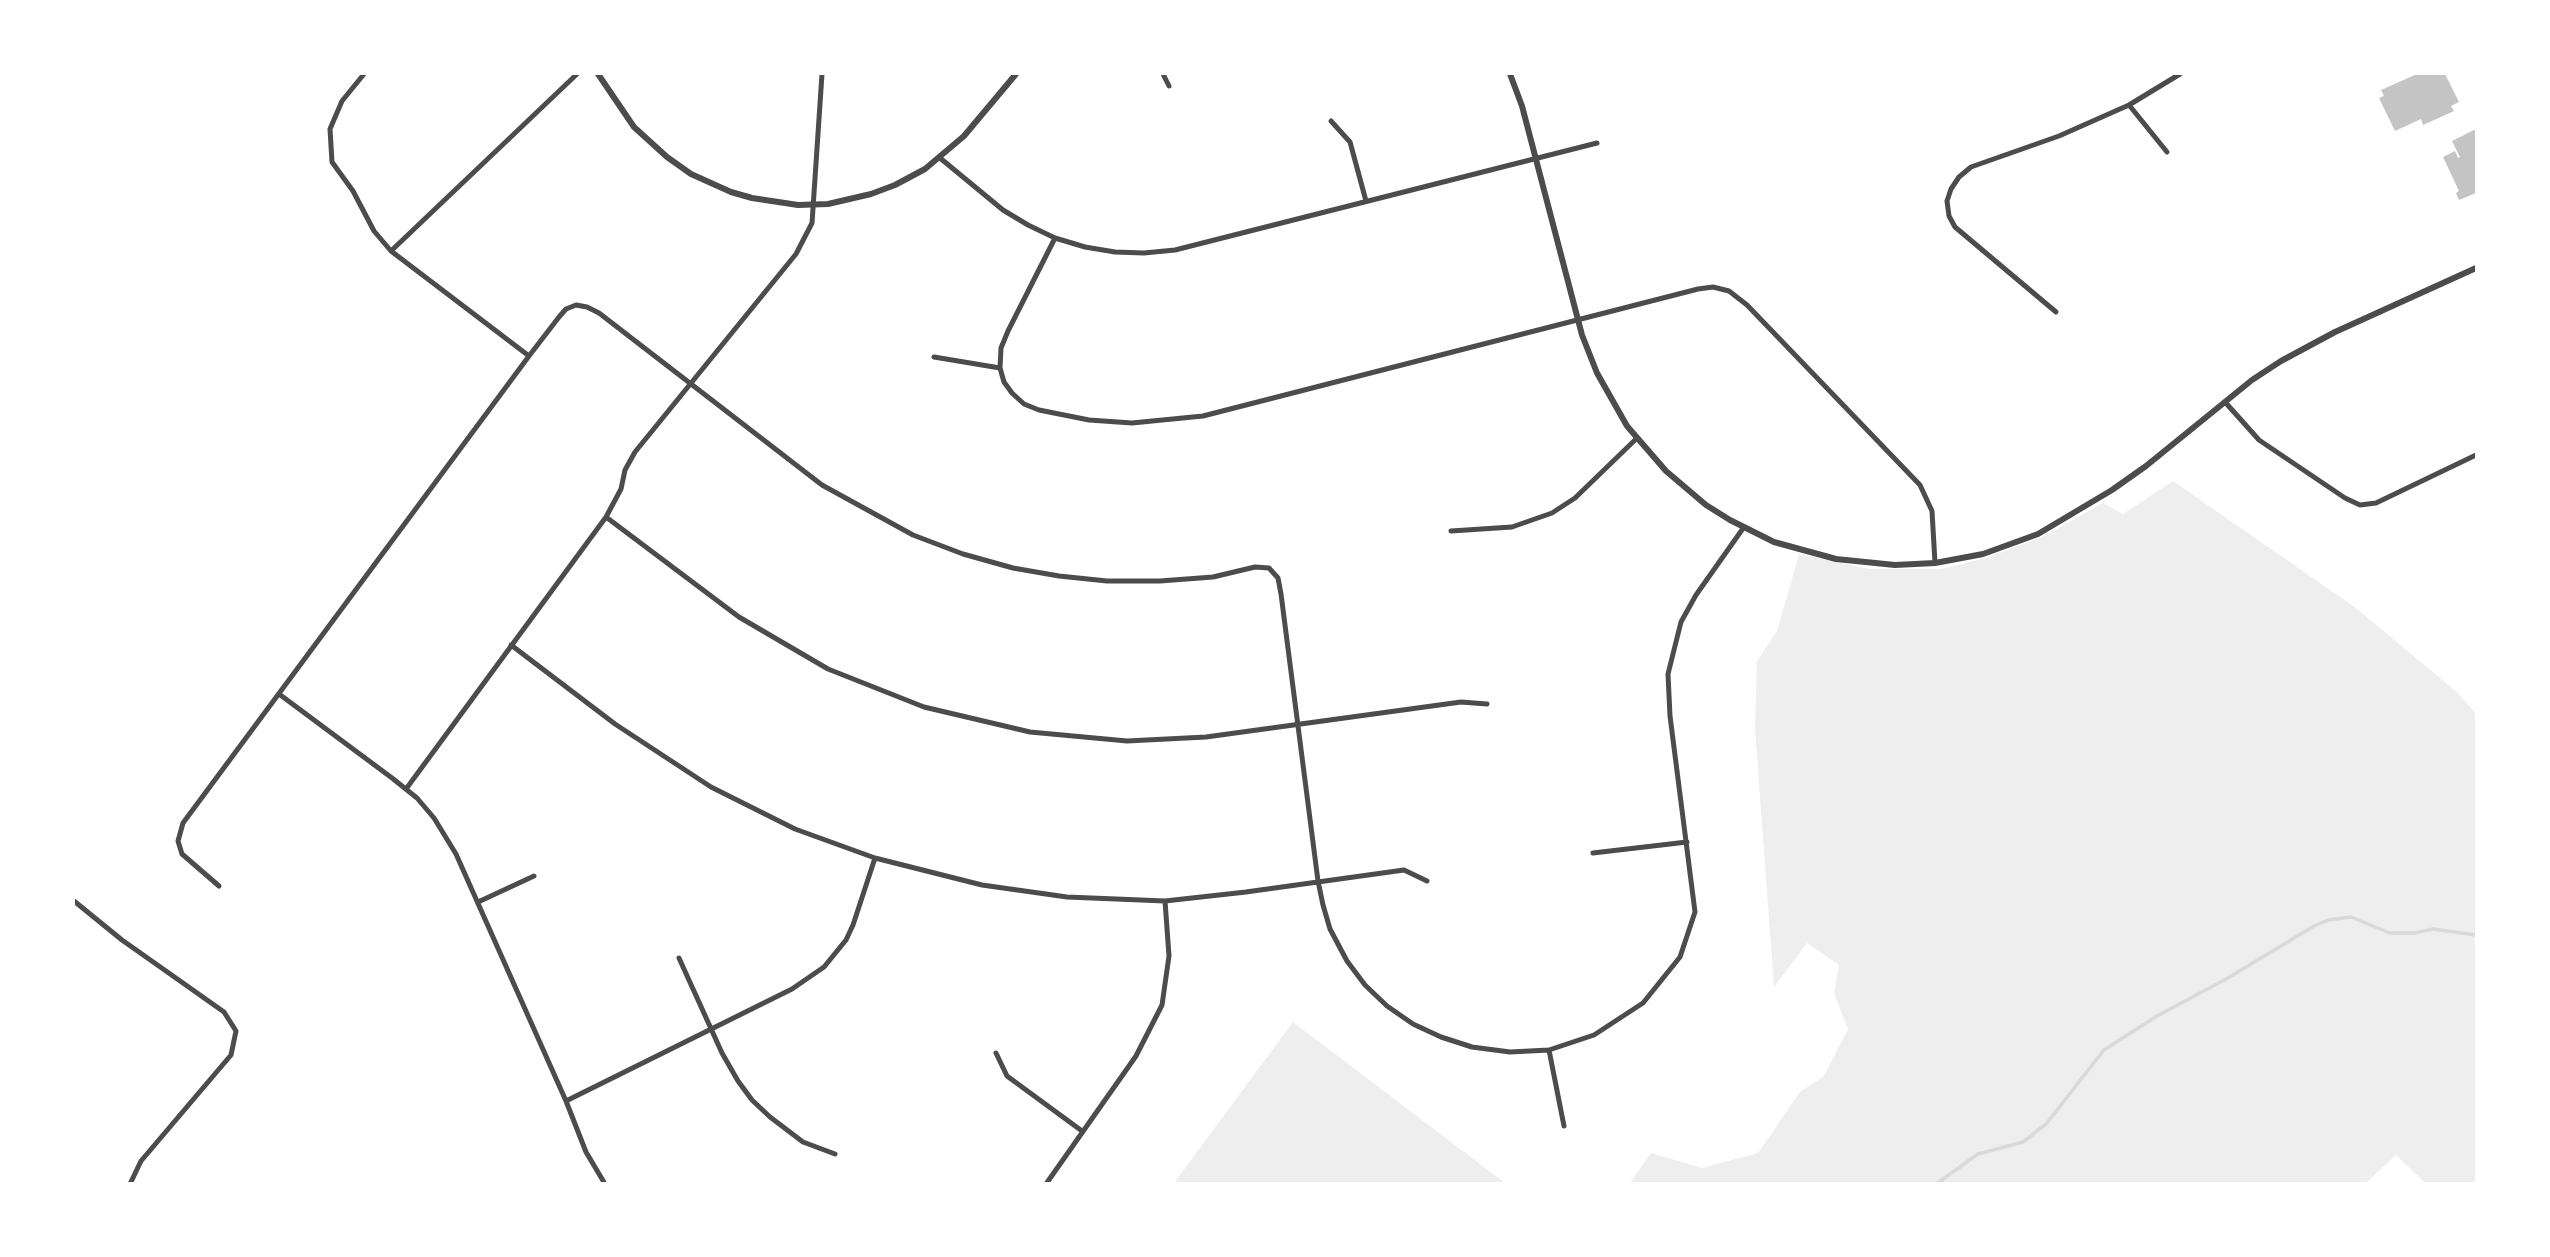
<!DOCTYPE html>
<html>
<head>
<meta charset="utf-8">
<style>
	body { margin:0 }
	#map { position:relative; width:2550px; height:1257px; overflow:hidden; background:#fff; font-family:"Archivo Narrow",sans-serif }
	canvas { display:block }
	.frame { position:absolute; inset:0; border:75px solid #fff; pointer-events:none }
</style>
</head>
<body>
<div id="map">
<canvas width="2550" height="1257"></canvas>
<div class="frame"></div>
</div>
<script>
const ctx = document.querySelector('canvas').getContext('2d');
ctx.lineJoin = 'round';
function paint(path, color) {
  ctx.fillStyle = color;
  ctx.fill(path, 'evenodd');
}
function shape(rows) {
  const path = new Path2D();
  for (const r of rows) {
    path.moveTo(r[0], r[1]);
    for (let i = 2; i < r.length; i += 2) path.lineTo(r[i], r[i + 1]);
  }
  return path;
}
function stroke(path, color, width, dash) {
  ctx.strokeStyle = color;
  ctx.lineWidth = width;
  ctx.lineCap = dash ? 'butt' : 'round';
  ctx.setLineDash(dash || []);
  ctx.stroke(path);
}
paint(shape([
	[2173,481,2356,608,2458,693,2476,714,2476,1183,2425,1183,2396,1155,2365,1184,1629,1184,1651,1153,1702,1168,1758,1153,1800,1092,1824,1076,1848,1029,1834,993,1839,965,1807,943,1774,987,1755,729,1757,661,1777,631,1799,554,1869,569,1941,569,1986,558,2042,537,2103,503,2123,514],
	[1293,1022,1505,1183,1174,1183]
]), '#eee');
stroke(shape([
	[1936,1184,1978,1154,2023,1142,2046,1124,2104,1050,2157,1016,2228,978,2314,926,2328,920,2351,917,2390,933,2415,933,2433,929,2476,935]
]), '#d9d9d9', 3.5);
paint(shape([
	[2417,74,2445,74,2459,102,2451,106,2454,111,2423,125,2421,119,2395,131,2379,98,2384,96,2381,90],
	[2476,129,2476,193,2459,200,2456,193,2459,191,2443,157,2455,151,2458,158,2460,157,2452,141]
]), '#c4c4c4');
stroke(shape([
	[364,74,342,101,330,129,332,162,353,191,374,231,391,251,529,356],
	[1163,74,1169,86],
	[2129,105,2167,152],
	[1331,121,1350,142,1366,201],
	[940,158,1003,210,1028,225,1055,238,1085,247,1115,252,1144,253,1175,250,1597,143],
	[1055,238,1008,331,1001,348,1000,368,1004,382,1012,393,1024,404,1039,410,1089,420,1132,423,1203,416,1698,289,1713,287,1729,291,1747,305,1920,485,1932,511,1935,563],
	[391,251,577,74],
	[2056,312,1955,227,1949,216,1947,201,1951,189,1959,177,1971,167,2059,136,2129,105,2180,74],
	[934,357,1000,368],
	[2225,402,2259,440,2345,498,2360,505,2376,503,2476,455],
	[606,517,739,617,828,669,924,707,1030,732,1127,741,1206,737,1461,702,1487,704],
	[1451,531,1512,527,1552,513,1575,498,1636,439],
	[511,645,615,724,711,787,795,829,875,858,982,885,1067,897,1165,901,1246,892,1404,870,1427,881],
	[279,694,392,778,417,798,434,818,456,854,566,1101,586,1152,605,1184],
	[406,789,606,517,621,489,625,470,635,452,796,254,812,223,822,74],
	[1593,853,1687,842],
	[219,886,182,854,178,841,183,823,529,356,559,317,566,309,576,305,587,307,599,313,822,485,913,535,963,554,1013,568,1059,576,1107,581,1160,581,1213,577,1255,567,1269,568,1278,578,1281,594,1318,881,1323,905,1330,929,1347,961,1365,985,1387,1006,1413,1024,1441,1037,1472,1047,1510,1052,1549,1050,1594,1035,1643,1003,1680,957,1695,912,1670,716,1668,674,1681,622,1696,595,1744,527],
	[74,901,122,940,224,1012,236,1031,231,1055,141,1161,130,1184],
	[478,902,534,876],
	[679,958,722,1053,738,1081,752,1100,770,1117,803,1142,835,1154],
	[1549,1050,1564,1126],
	[996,1053,1007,1076,1082,1131],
	[566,1101,792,989,824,967,846,940,853,925,875,858],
	[1046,1184,1136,1056,1162,1005,1169,956,1165,901]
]), '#4c4c4c', 5);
stroke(shape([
	[598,74,634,127,667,157,691,174,731,192,752,198,798,205,828,204,871,194,895,185,925,169,964,136,1016,74],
	[1510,74,1522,106,1582,335,1597,373,1627,426,1666,471,1706,505,1730,520,1774,542,1836,559,1895,565,1935,563,1983,554,2038,534,2112,490,2146,466,2252,380,2281,361,2335,332,2476,268]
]), '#4c4c4c', 6);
</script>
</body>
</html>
